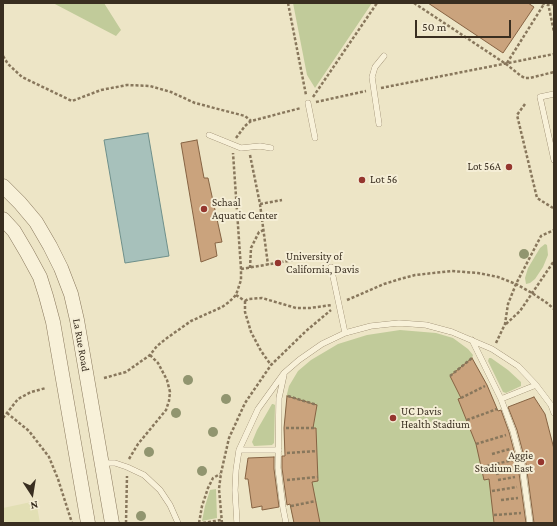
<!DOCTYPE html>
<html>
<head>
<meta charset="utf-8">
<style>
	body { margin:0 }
	#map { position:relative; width:557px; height:526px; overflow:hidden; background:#ede5c6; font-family:"Crimson Pro",serif }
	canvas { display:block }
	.frame { position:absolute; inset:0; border:4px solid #392e20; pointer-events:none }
	.north { position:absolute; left:12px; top:474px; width:40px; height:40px; -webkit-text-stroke:3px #f5eed6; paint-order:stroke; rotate:168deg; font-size:11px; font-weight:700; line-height:16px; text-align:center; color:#392e20 }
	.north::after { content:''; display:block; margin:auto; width:14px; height:18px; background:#392e20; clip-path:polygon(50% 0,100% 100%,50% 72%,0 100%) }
	.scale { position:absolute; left:415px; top:20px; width:96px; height:18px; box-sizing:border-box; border:2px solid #392e20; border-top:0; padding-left:5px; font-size:12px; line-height:14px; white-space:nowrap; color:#392e20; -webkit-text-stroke:3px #f5eed6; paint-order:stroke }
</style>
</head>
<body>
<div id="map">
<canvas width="557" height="526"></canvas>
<div class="frame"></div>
<div class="north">N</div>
<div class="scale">50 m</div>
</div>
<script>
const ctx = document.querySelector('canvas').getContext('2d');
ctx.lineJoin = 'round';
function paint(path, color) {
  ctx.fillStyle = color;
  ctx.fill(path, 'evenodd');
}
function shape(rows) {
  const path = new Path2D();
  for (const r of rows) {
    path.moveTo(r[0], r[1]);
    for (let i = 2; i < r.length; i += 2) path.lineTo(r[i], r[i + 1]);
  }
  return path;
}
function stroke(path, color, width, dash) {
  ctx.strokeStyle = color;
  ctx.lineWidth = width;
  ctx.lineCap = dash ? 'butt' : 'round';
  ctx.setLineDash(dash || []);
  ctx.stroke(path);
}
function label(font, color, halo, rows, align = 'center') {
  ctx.font = font + ' "Crimson Pro",serif';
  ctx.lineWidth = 4;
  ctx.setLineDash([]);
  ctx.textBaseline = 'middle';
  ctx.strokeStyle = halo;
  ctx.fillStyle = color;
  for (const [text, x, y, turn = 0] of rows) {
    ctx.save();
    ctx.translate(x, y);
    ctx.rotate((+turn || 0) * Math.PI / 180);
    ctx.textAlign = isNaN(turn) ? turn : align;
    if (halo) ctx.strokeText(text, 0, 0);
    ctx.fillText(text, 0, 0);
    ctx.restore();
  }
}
paint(shape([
	[36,501,40,523,3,523,3,508]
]), '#e2dfb4');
paint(shape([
	[53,3,104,3,121,30,116,36],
	[293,3,372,3,315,88,307,75],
	[545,244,547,245,548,255,543,267,535,279,530,283,526,284,525,278,528,268,540,248],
	[400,330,436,333,453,338,468,349,473,355,472,358,487,385,507,434,524,523,294,523,290,506,285,453,284,428,287,394,289,386,298,371,311,360,338,344,367,335],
	[489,358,491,358,508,370,521,382,521,386,506,393,503,392,488,361],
	[272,404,273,404,275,405,274,443,272,445,254,446,252,442,257,430],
	[216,489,217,518,202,521,205,506,210,490]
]), '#c1cb9a');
const water = shape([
	[148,133,169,256,125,263,104,140,148,133]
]);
paint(water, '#a7c1bb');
stroke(water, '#6e8f8a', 1);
const building = shape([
	[428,3,528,3,534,7,503,53,428,3],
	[197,140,204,178,208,178,222,242,215,243,217,256,201,262,181,143,197,140],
	[472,358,487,385,498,411,501,410,509,432,518,466,526,523,494,523,489,479,484,480,476,444,458,399,461,398,450,376,472,358],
	[287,396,317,405,313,428,316,428,318,481,312,482,320,523,294,523,290,504,287,505,282,468,282,456,285,456,284,428,287,396],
	[534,397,545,414,554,449,554,523,534,523,526,464,517,430,508,407,534,397],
	[274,457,274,469,279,507,262,510,262,506,252,508,248,479,245,479,248,458,274,457]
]);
paint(building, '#caa37d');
stroke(building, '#866343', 1);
const service = shape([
	[554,94,540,97,554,160],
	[308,103,315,138],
	[379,124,372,77,375,67,384,56],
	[209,135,241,148,260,146,271,148],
	[331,267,345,333],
	[472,340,501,399,513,431,522,465,530,523],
	[284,375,279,398,278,468,283,508,286,523],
	[501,399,536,385],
	[239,450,279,450],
	[102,463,115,463,127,467,144,475,160,490,170,505,178,523],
	[237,523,235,490,236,470,239,450,258,409,284,373,299,360,322,344,345,333,371,326,399,323,426,325,452,332,492,349,518,366,536,385,551,405,554,413]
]);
const tertiary = shape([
	[3,186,20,203,36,222,50,246,61,268,71,294,77,320,112,523],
	[3,219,14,231,27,253,40,277,46,296,53,322,88,523]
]);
stroke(service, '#88775c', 6);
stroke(tertiary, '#88775c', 15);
stroke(shape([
	[288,3,306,95],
	[414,3,506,64,521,76,525,78,530,78,554,72],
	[542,3,548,5,554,4],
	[548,3,554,32],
	[3,56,8,64,22,77,72,101,101,90,127,85,150,86,171,92,195,103,245,116,251,121],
	[507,63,544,4],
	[381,88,554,54],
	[313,97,377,3],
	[316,102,366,91],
	[525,104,517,115,537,198,553,208],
	[236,138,245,126,251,121,301,108],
	[250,155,260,204,268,265],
	[260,204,282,200],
	[250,268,251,248,259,232,264,230],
	[241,269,294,260],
	[236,295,245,301],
	[347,300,384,284,400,279,415,275,452,271,478,273,498,277,516,284,532,293,547,303,554,309],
	[245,301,248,299,262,298,296,308,310,308,332,305],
	[245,301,245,312,251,332,261,351,271,365],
	[506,324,520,311,554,261],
	[496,343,505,324,508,304,516,284,541,236,554,230],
	[450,376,472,358],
	[104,378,126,372,150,355,157,346,167,338,191,321,222,307,229,302,236,295,241,280,241,269,233,153],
	[288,396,317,405],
	[461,398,485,386],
	[7,413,29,431,49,457,58,479,72,523],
	[3,418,18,399,31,392,46,388],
	[467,420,497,409],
	[286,428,316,428],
	[476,444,506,435],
	[287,453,317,451],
	[492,454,510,449],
	[129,459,138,444,166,410,169,401,170,392,167,380,158,363,150,355],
	[482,467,513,460],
	[496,474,515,469],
	[287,480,318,477],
	[498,480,515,477],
	[492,491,517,487],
	[501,500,518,498],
	[291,506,316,501],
	[494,515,521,513],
	[126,523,127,476],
	[199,523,202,506,208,488,213,478,220,474],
	[203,523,221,520],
	[222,523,219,489,221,473,229,438,245,403,271,365,306,331,331,310]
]), '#88775c', 2.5, [3, 2]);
stroke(service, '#f8f1d9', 5.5);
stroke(tertiary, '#f8f1d9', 14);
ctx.fillStyle = '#91956f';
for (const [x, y] of [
	[524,254],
	[188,380],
	[226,399],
	[176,413],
	[213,432],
	[149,452],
	[202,471],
	[141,516]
]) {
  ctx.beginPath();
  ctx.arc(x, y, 5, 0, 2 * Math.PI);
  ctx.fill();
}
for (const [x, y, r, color] of [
	[509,167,4,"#95362e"],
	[362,180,4,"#95362e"],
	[204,209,4,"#95362e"],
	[278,263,4,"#95362e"],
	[393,418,4,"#95362e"],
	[541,462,4,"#95362e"]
]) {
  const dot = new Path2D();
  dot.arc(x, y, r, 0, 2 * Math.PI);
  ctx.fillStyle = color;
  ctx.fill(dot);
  stroke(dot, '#f5eed6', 1.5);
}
label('11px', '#392e20', '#f5eed6', [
	["Lot 56A",501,167,"right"],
	["Lot 56",370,180],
	["Schaal",212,203],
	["Aquatic Center",212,216],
	["University of",286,257],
	["California, Davis",286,270],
	["UC Davis",401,412],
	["Health Stadium",401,425],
	["Aggie",533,456,"right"],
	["Stadium East",533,469,"right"]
], 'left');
label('11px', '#392e20', '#f5eed6', [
	["La Rue Road",81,345,80]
]);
</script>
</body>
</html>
